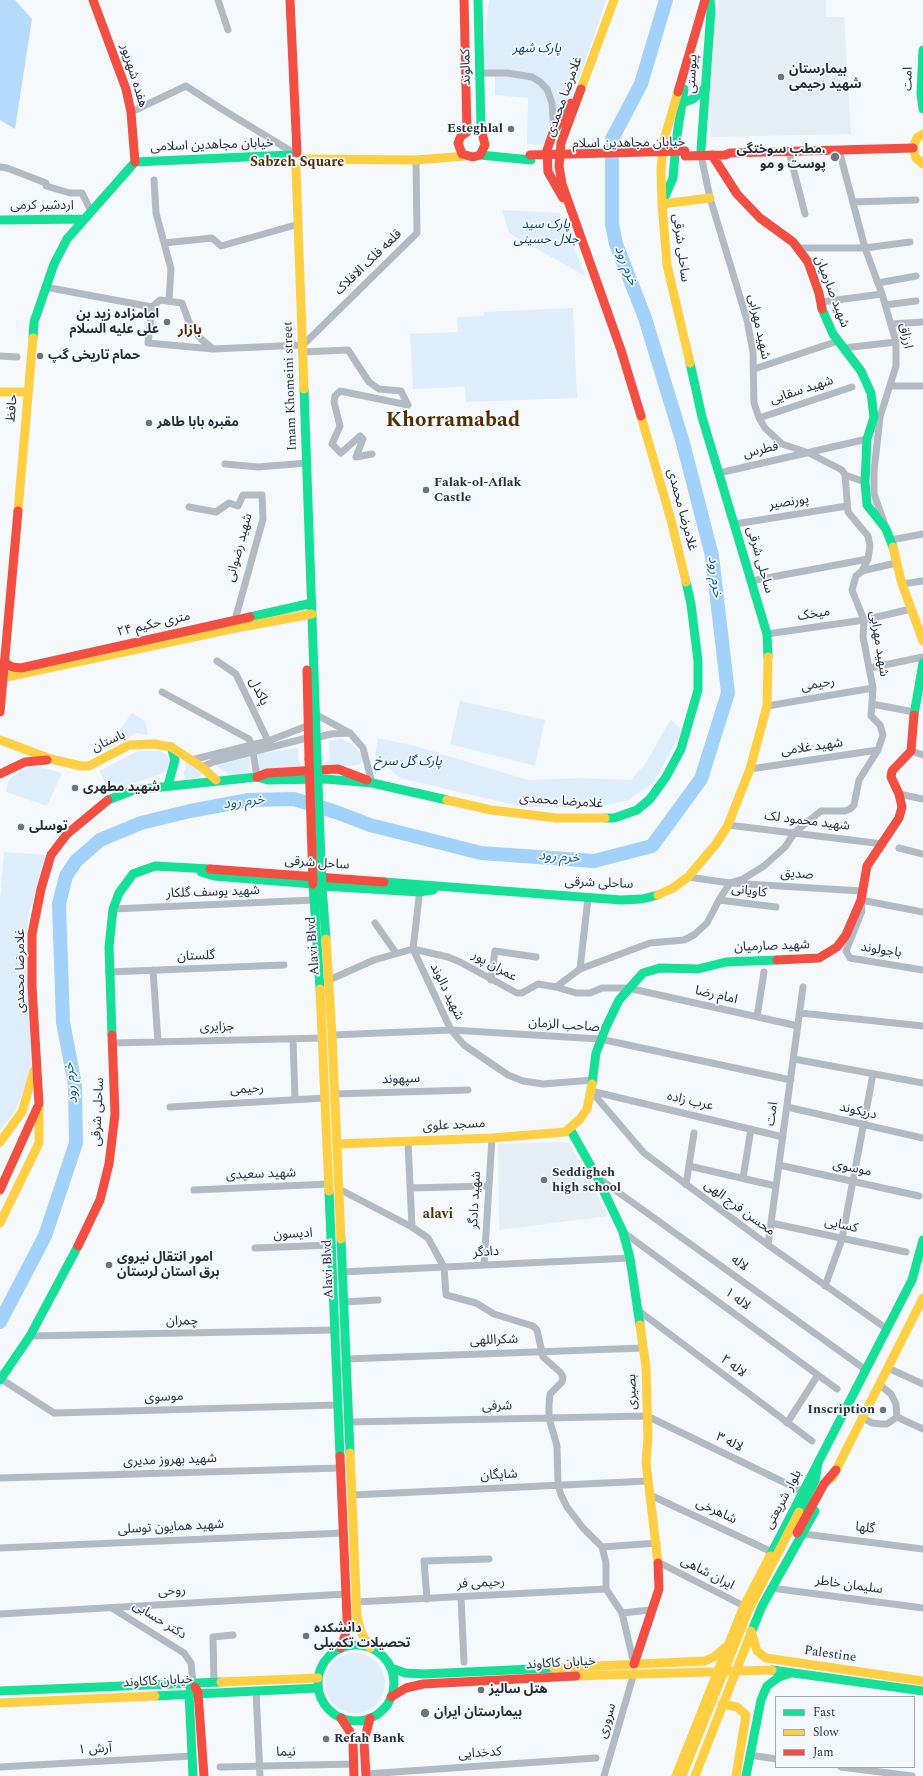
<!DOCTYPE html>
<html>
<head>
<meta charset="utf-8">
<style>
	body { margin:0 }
	#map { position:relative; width:923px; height:1776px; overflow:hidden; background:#f6f9fc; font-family:Spectral,serif }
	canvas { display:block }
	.legend { position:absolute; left:775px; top:1696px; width:140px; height:72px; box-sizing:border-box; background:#f3f9ff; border:1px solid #a2a8ad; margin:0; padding:5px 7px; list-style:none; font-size:12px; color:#282e33 }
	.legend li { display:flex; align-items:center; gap:8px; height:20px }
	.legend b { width:20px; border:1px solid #a2a8ad }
</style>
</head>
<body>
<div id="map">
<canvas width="923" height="1776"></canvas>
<ul class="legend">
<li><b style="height:5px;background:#16e098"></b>Fast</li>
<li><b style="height:5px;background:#ffcf43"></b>Slow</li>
<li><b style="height:5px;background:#f24e42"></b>Jam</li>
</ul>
</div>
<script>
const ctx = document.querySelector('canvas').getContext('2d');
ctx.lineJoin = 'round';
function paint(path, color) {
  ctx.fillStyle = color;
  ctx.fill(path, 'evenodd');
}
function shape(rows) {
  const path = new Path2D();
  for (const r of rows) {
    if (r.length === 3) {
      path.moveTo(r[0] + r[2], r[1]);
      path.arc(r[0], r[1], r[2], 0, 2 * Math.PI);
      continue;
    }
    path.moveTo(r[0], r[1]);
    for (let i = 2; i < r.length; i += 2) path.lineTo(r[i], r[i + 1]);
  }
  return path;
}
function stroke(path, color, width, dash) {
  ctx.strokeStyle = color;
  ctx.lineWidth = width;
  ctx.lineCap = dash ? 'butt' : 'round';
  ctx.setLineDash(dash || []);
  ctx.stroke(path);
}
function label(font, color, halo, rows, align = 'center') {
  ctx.font = font + ' Spectral,"Noto Sans Arabic",serif';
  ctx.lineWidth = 3.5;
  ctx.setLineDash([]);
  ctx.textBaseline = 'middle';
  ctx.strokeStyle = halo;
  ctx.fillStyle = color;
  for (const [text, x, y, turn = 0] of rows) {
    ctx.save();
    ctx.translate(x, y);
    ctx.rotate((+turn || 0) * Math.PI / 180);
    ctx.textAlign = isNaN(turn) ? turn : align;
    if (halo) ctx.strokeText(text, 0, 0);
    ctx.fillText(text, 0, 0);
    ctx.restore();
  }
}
paint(shape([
	[719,0,826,0,826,17,844,17,851,134,711,137,708,80,714,51,715,22],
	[569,1142,608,1216,499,1230,498,1144]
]), '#e5edf5');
paint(shape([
	[489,0,606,0,581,74,543,145,527,144,528,98,495,95,495,77,480,78],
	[502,210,560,213,585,276,509,233],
	[573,308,577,398,466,402,465,387,413,389,410,334,458,332,457,317,484,316,484,312],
	[460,701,545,720,535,766,450,744],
	[132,713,145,721,148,735,136,733,103,752],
	[671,719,682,731,654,782,629,800,597,807,524,807,467,794,400,778,375,755,378,738,415,746,528,780,579,778,631,780,645,764],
	[341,739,351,743,357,749,362,755,362,761,359,765,325,767,324,765,330,759,329,741],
	[298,748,298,761,304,768,259,770,258,754],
	[138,751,161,751,167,755,170,761,169,767,164,773,119,788,108,787,99,771],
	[250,757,249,775,230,775,215,765],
	[184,759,204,773,197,778,186,779,183,773,186,767],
	[36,766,62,773,47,806,6,792,8,782,12,777,27,767],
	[4,852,47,855,28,916,26,951,32,1068,15,1112,0,1130,0,900],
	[355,1683,30]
]), '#deedfb');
paint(shape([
	[0,0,15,0,32,19,15,129,0,120]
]), '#b5dafa');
stroke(shape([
	[0,1322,45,1236,76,1143,75,1085,63,1022,59,904,66,876,76,861,100,840,141,823,190,811,249,800,294,799,336,812,370,825,481,853,594,861,652,846,701,779,728,693,712,556,683,443,645,318,616,244,612,224,612,139,641,84,666,0]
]), '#a2d1f9', 14);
stroke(shape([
	[218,0,228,30],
	[480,73,507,73,532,77,540,82,547,89,552,103,554,132],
	[131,112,186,86,220,108,294,153],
	[839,150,865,248,882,294,896,342,896,366,880,417,874,471,874,494,885,525],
	[789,152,805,214],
	[701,155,710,198,747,320,753,352,754,403,759,418,765,428,782,444,809,453,842,470,845,475,848,512,868,536,870,546,868,559,862,571,856,576,852,590,864,620,863,637,873,688,871,716,880,725,883,735,878,750,859,780,854,805,850,809,845,811,821,811,795,832,785,847,764,866,743,879,730,883],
	[0,167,7,168,46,183,46,186,70,193,82,193,91,211],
	[154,180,156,213,171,269,169,300],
	[853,202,916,200],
	[164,243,212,238,221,246,299,224],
	[798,248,865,248,910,242],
	[878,283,916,276],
	[45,287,152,307,148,343,213,349,303,345,417,233,416,160],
	[821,302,882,294],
	[885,305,916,301],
	[152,307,160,300,182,303,189,322,200,338,213,349],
	[891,324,923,322],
	[844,348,896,342],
	[303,352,348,350,369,382,379,389,401,391,408,405,340,391,335,396,334,402,340,426,332,444,341,453,360,436,363,439,356,457,372,454],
	[0,356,17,357],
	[754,369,838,341],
	[891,386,923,386],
	[759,418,852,387],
	[225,464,258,467,307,463],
	[719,473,867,439],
	[845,475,865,482],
	[189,507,216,512,229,503,238,506,243,495,262,495,263,519,235,620],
	[735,524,847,506],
	[891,540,923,534],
	[862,571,896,563],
	[751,581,868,559],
	[902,584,923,581],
	[767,634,864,620,911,609],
	[217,661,236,674,268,741],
	[870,668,923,657],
	[162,692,249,739,252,746],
	[872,704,914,712],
	[767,706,873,688],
	[315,714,350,733,363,748,372,783],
	[315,738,331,734,350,733],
	[911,751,923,755],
	[253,752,257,777],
	[191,760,268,741,307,726],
	[202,767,213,762,307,738],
	[750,769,878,750],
	[899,794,923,799],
	[728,825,883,844],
	[899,848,923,854],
	[688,877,730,883,862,891],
	[420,889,413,949,451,1030,464,1045,508,1075,523,1081,543,1084,593,1080],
	[719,900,776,907],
	[113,909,314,900],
	[923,912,861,900,862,911,846,951,850,958,923,970],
	[375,923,396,953],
	[580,969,588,898],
	[153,970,158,1042],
	[109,972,284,965],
	[329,980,374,960,413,949,448,957,460,962,517,993,522,993,538,984,556,987,580,969,650,943,684,940,694,935,707,923,719,900,730,883],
	[491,980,495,951,536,957],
	[556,987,576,993,590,993,602,988,628,988,798,1026],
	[800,1013,923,1026],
	[757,1017,764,972],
	[332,1035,451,1030,600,1039,791,1080],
	[293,1039,295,1099],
	[113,1043,323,1038],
	[794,1059,923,1083],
	[591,1091,644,1153,768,1245,887,1329],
	[591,1091,783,1137],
	[335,1094,468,1090],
	[170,1107,325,1098],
	[787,1107,923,1138],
	[408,1142,412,1227],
	[779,1165,919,1196],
	[689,1166,776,1186],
	[597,1177,866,1370],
	[743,1178,751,1129],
	[686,1185,694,1133],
	[410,1188,489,1186],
	[339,1189,412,1227,428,1238,444,1267,446,1295,476,1303,494,1314,533,1326,537,1330,543,1357,560,1372,563,1377,562,1382,550,1394,549,1405,549,1418,557,1446,558,1485,561,1495,567,1507,583,1528,602,1547,606,1563,606,1589,622,1613,634,1664],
	[194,1190,329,1184],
	[771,1223,906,1252],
	[623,1232,837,1389],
	[768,1245,803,987],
	[255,1248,331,1245],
	[484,1265,492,1138],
	[342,1272,630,1258],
	[825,1286,842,1239,873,1074],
	[344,1302,378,1300],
	[639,1311,812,1441],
	[30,1336,335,1330],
	[346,1359,643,1348],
	[888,1368,923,1384],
	[1,1379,54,1413,338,1405],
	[880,1385,891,1394,896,1404,897,1417],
	[897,1417,923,1429],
	[863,1418,872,1423,881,1424,887,1424,897,1417],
	[349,1422,647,1416,802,1491],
	[787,1423,818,1375],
	[0,1478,340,1468],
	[352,1495,648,1481],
	[650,1495,772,1552],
	[803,1534,923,1549],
	[602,1547,657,1543],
	[0,1548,343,1533],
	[660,1563,744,1606],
	[771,1588,923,1608],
	[461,1597,464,1662],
	[427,1599,424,1561,489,1559],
	[356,1602,606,1589],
	[112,1608,184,1653,191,1663,193,1682],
	[622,1613,650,1610],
	[0,1614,346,1594],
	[214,1682,213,1637,233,1635],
	[256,1691,260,1776],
	[750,1755,776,1759],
	[0,1767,192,1756],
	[220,1767,354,1764],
	[841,1767,912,1776],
	[366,1774,596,1758],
	[604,1776,634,1673]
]), '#b2bbc3', 7);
stroke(shape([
	[478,0,481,128],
	[923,50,921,94,923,109],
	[682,103,693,99,706,87],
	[701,150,711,10,710,0],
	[480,155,531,160],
	[135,162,290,155],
	[663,201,673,178,676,142,684,89],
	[0,220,84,219],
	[822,309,833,334,861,371,871,393,874,417,867,439,865,482,867,505,886,529,893,547],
	[33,338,34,322,54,264,67,239,135,162],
	[690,363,702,417,767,634,768,657],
	[304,389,317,760],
	[250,617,312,603],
	[914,715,923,663],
	[168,785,175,760,171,747],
	[108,800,134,790,257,777,268,780,325,779,372,783,447,800],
	[605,818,614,818,637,810,650,799,666,777,681,749,698,690,698,661,691,604,686,582],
	[201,872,214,876,313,884,320,989],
	[384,882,621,900,642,899,658,895],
	[326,939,322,886,419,892,433,890],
	[112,1035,109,947,113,909,119,893,133,874,155,866,210,869],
	[592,1084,596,1053,606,1027,619,1000,643,973,660,968,698,969,726,962,777,960],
	[570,1129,597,1177,623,1232,630,1258,640,1325],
	[329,1191,340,1456],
	[341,1239,350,1453],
	[0,1380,30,1336,78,1246],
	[770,1556,912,1280,923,1240],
	[751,1633,762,1606,815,1511],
	[356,1683,38],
	[391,1668,405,1673,424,1674,554,1668],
	[772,1670,923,1691],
	[191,1688,189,1693,193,1776],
	[0,1691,221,1682],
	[155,1696,318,1688],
	[746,1776,761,1700,767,1686,779,1677,791,1673]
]), '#16e098', 9);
stroke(shape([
	[581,89,614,0],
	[678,92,663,143,661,170,662,204,667,265,690,363],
	[923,134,917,138,913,148,916,158,923,164],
	[303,159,416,160,466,156],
	[296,168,304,389],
	[662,204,710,198],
	[0,392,27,392],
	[641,416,671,520,686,582],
	[18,511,33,338],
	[893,547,902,584,923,641],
	[2,678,231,629,312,614],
	[0,740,51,759,81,766,89,766,129,745,154,744,171,747,202,767,216,780],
	[447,800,491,810,556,818,605,818],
	[658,895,673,888,688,877,716,844,728,825,750,769,767,706,768,657],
	[326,939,332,1035,341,1239],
	[320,989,329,1191],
	[0,1142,22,1112,34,1071],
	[337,1144,492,1138,565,1132,580,1119,587,1109,592,1084],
	[0,1223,39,1143,39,1104],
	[640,1325,646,1367,648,1438,646,1462,658,1563],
	[350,1453,357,1617,361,1632,370,1648],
	[832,1478,923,1298],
	[751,1631,757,1651,766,1658,923,1681],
	[554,1668,705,1661,714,1657,727,1646],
	[576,1676,772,1670],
	[221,1682,318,1678],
	[0,1703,155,1696],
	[722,1704,737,1707,746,1715,736,1776],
	[676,1776,744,1606,770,1556],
	[695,1776,751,1633]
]), '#ffcf43', 9);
stroke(shape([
	[93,0,126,89,131,112,135,162],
	[290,0,297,153],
	[464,0,467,132,461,136,458,143,462,154,473,157,480,155,485,145,481,128],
	[581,89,561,143,559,166,562,184,621,350,641,416],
	[678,92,705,0],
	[712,155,737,194,760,218,793,242,808,262,819,293,822,309],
	[685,156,725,155,730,153,913,148],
	[563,198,548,172,547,150,553,133,571,103],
	[4,662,12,667,21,668,250,617],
	[307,670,309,759],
	[0,712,18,511],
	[0,774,25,762,47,760],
	[257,777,267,773,338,769,367,780],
	[210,869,384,882],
	[777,960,819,958,837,947,846,935,861,900,867,866,899,818,902,807,899,794,891,777,892,771,911,751,914,715],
	[39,1104,32,986,32,934,41,889,51,855,67,834,108,800],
	[0,1190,37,1108],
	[78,1246,100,1200,109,1164,115,1114,112,1035],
	[340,1456,347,1618,346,1632,341,1648],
	[634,1664,659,1589,658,1563],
	[195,1687,198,1692,204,1776],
	[391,1697,406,1688,423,1684,576,1676],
	[341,1718,350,1732,353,1743,354,1776],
	[366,1776,364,1742,370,1718]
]), '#f24e42', 9);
stroke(shape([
	[317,760,322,886],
	[799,1512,815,1481,818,1463]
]), '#16e098', 9);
stroke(shape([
	[682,1776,749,1609,799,1512]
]), '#ffcf43', 9);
stroke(shape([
	[530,155,685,151],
	[309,759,313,884],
	[797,1533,824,1484,836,1470]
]), '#f24e42', 9);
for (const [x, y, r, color] of [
	[781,77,4,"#707579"],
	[511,129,4,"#707579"],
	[835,157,5,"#707579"],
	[167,322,4,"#707579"],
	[40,356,4,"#707579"],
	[149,423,4,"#707579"],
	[426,490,4,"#707579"],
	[75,788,4,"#707579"],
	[21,827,4,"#707579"],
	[544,1180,4,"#707579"],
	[109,1265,4,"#707579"],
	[883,1410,4,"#707579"],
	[306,1636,4,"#707579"],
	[481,1690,4,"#707579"],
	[425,1713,5,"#707579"],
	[326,1739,4,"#707579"]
]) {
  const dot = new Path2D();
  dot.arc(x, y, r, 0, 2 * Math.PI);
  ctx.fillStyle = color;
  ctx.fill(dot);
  stroke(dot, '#f3f9ff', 1.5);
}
label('italic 13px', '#063a5e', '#f3f9ff', [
	["پارک شهر",537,49],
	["پارک سید",546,225],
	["جلال حسینی",546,240],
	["پارک گل سرخ",408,762]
]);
label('13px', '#282e33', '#f3f9ff', [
	["کمالوند",467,67,-91],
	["پیوستی",693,74,-87],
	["هفده شهریور",133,76,73],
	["امت",909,79,-89],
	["غلامرضا محمدی",565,97,-70],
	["خیابان مجاهدین اسلام",629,144,-1],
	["خیابان مجاهدین اسلامی",212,146,-2],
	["اردشیر کرمی",42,206],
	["ساحلی شرقی",680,248,83],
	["قلعه فلک الافلاک",369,263,-44],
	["شهید صارمیان",831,292,69],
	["شهید مهرابی",758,327,78],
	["ارزاق",905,336,79],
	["Imam Khomeini street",291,386,-92],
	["شهید سقایی",802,391,-18],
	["حافظ",13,408,-85],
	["فطرس",761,451,-13],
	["پورنصیر",789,503,-9],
	["غلامرضا محمدی",681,510,75],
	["شهید رضوانی",240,548,-75],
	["ساحلی شرقی",759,560,74],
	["میخک",814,615,-9],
	["۲۴ متری حکیم",154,625,-13],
	["شهید مهرابی",878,644,81],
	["رحیمی",818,685,-10],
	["پاکدل",258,692,64],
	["باستان",109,742,-24],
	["شهید غلامی",812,748,-8],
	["غلامرضا محمدی",561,802,4],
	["شهید محمود لک",807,822,7],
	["ساحل شرقی",317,864,4],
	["صدیق",797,875,4],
	["ساحلی شرقی",599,884,2],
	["کاویانی",749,892,7],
	["شهید یوسف گلکار",213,893,-2],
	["Alavi Blvd",314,946,-94],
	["شهید صارمیان",772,947,-2],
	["باجولوند",881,951,9],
	["گلستان",196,957,-2],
	["عمران پور",494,967,29],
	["غلامرضا محمدی",21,971,-90],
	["شهید دالوند",446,992,64],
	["امام رضا",716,996,13],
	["صاحب الزمان",564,1026,4],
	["جزایری",217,1028,-1],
	["سپهوند",401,1080,-2],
	["رحیمی",247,1090,-3],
	["عرب زاده",690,1102,13],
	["ساحلی شرقی",99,1112,-87],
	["دریکوند",858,1112,13],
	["امت",773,1114,-82],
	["مسجد علوی",454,1126,-3],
	["موسوی",852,1169,12],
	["شهید سعیدی",261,1175,-2],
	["شهید دادگر",476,1200,-87],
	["محسن فرج الهی",739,1209,36],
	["کسایی",841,1226,12],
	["ادیسون",293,1235,-3],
	["دادگر",486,1253,-3],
	["لاله",739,1264,36],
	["Alavi Blvd",329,1269,-92],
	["لاله ۱",737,1300,36],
	["چمران",182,1322,-1],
	["شکراللهی",494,1341,-2],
	["لاله ۲",733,1367,37],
	["بصیری",633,1392,-91],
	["موسوی",164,1398,-2],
	["شرفی",497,1407,-1],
	["لاله ۳",729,1443,26],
	["شهید بهروز مدیری",170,1461,-2],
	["شایگان",499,1476,-3],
	["بلوار شریعتی",784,1500,-62],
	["شاهرخی",716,1512,25],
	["شهید همایون توسلی",171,1528,-3],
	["گلها",865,1529,7],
	["ایران شاهی",707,1574,27],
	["رحیمی فر",481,1584,-3],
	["سلیمان خاطر",849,1586,8],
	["روحی",172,1592,-3],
	["دکتر حسابی",159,1621,32],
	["Palestine",830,1655,8],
	["خیابان کاکاوند",561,1664,-3],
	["خیابان کاکاوند",158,1682,-3],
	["سروری",608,1721,-74],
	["آرش ۱",95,1750,-3],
	["نیما",286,1753,-1],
	["کدخدایی",480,1754,-4]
]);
label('bold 13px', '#282e33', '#f3f9ff', [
	["بیمارستان",789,70],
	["شهید رحیمی",789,85],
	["Esteghlal",503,129,"right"],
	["مطب سوختگی،",826,150,"right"],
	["پوست و مو",826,165,"right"],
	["امامزاده زید بن",159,315,"right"],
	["علی علیه السلام",159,330,"right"],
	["حمام تاریخی گپ",48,356],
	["مقبره بابا طاهر",157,423],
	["Falak-ol-Aflak",434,483],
	["Castle",434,498],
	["شهید مطهری",83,788],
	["توسلی",29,827],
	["Seddigheh",552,1173],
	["high school",552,1188],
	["امور انتقال نیروی",117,1258],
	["برق استان لرستان",117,1273],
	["Inscription",875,1410,"right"],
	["دانشکده",314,1629],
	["تحصیلات تکمیلی",314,1644],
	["هتل سالیز",489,1690],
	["بیمارستان ایران",434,1713],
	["Refah Bank",334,1739]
], 'left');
label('bold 14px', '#562f00', '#f3f9ff', [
	["Sabzeh Square",297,163],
	["بازار",190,331],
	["alavi",438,1215]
]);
label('italic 14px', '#125c8f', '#f3f9ff', [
	["خرم رود",625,266,69],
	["خرم رود",714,577,83],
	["خرم رود",244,803,-7],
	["خرم رود",559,858,4],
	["خرم رود",72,1083,-96]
]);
label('bold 21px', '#562f00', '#f3f9ff', [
	["Khorramabad",453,422]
]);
</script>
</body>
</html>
